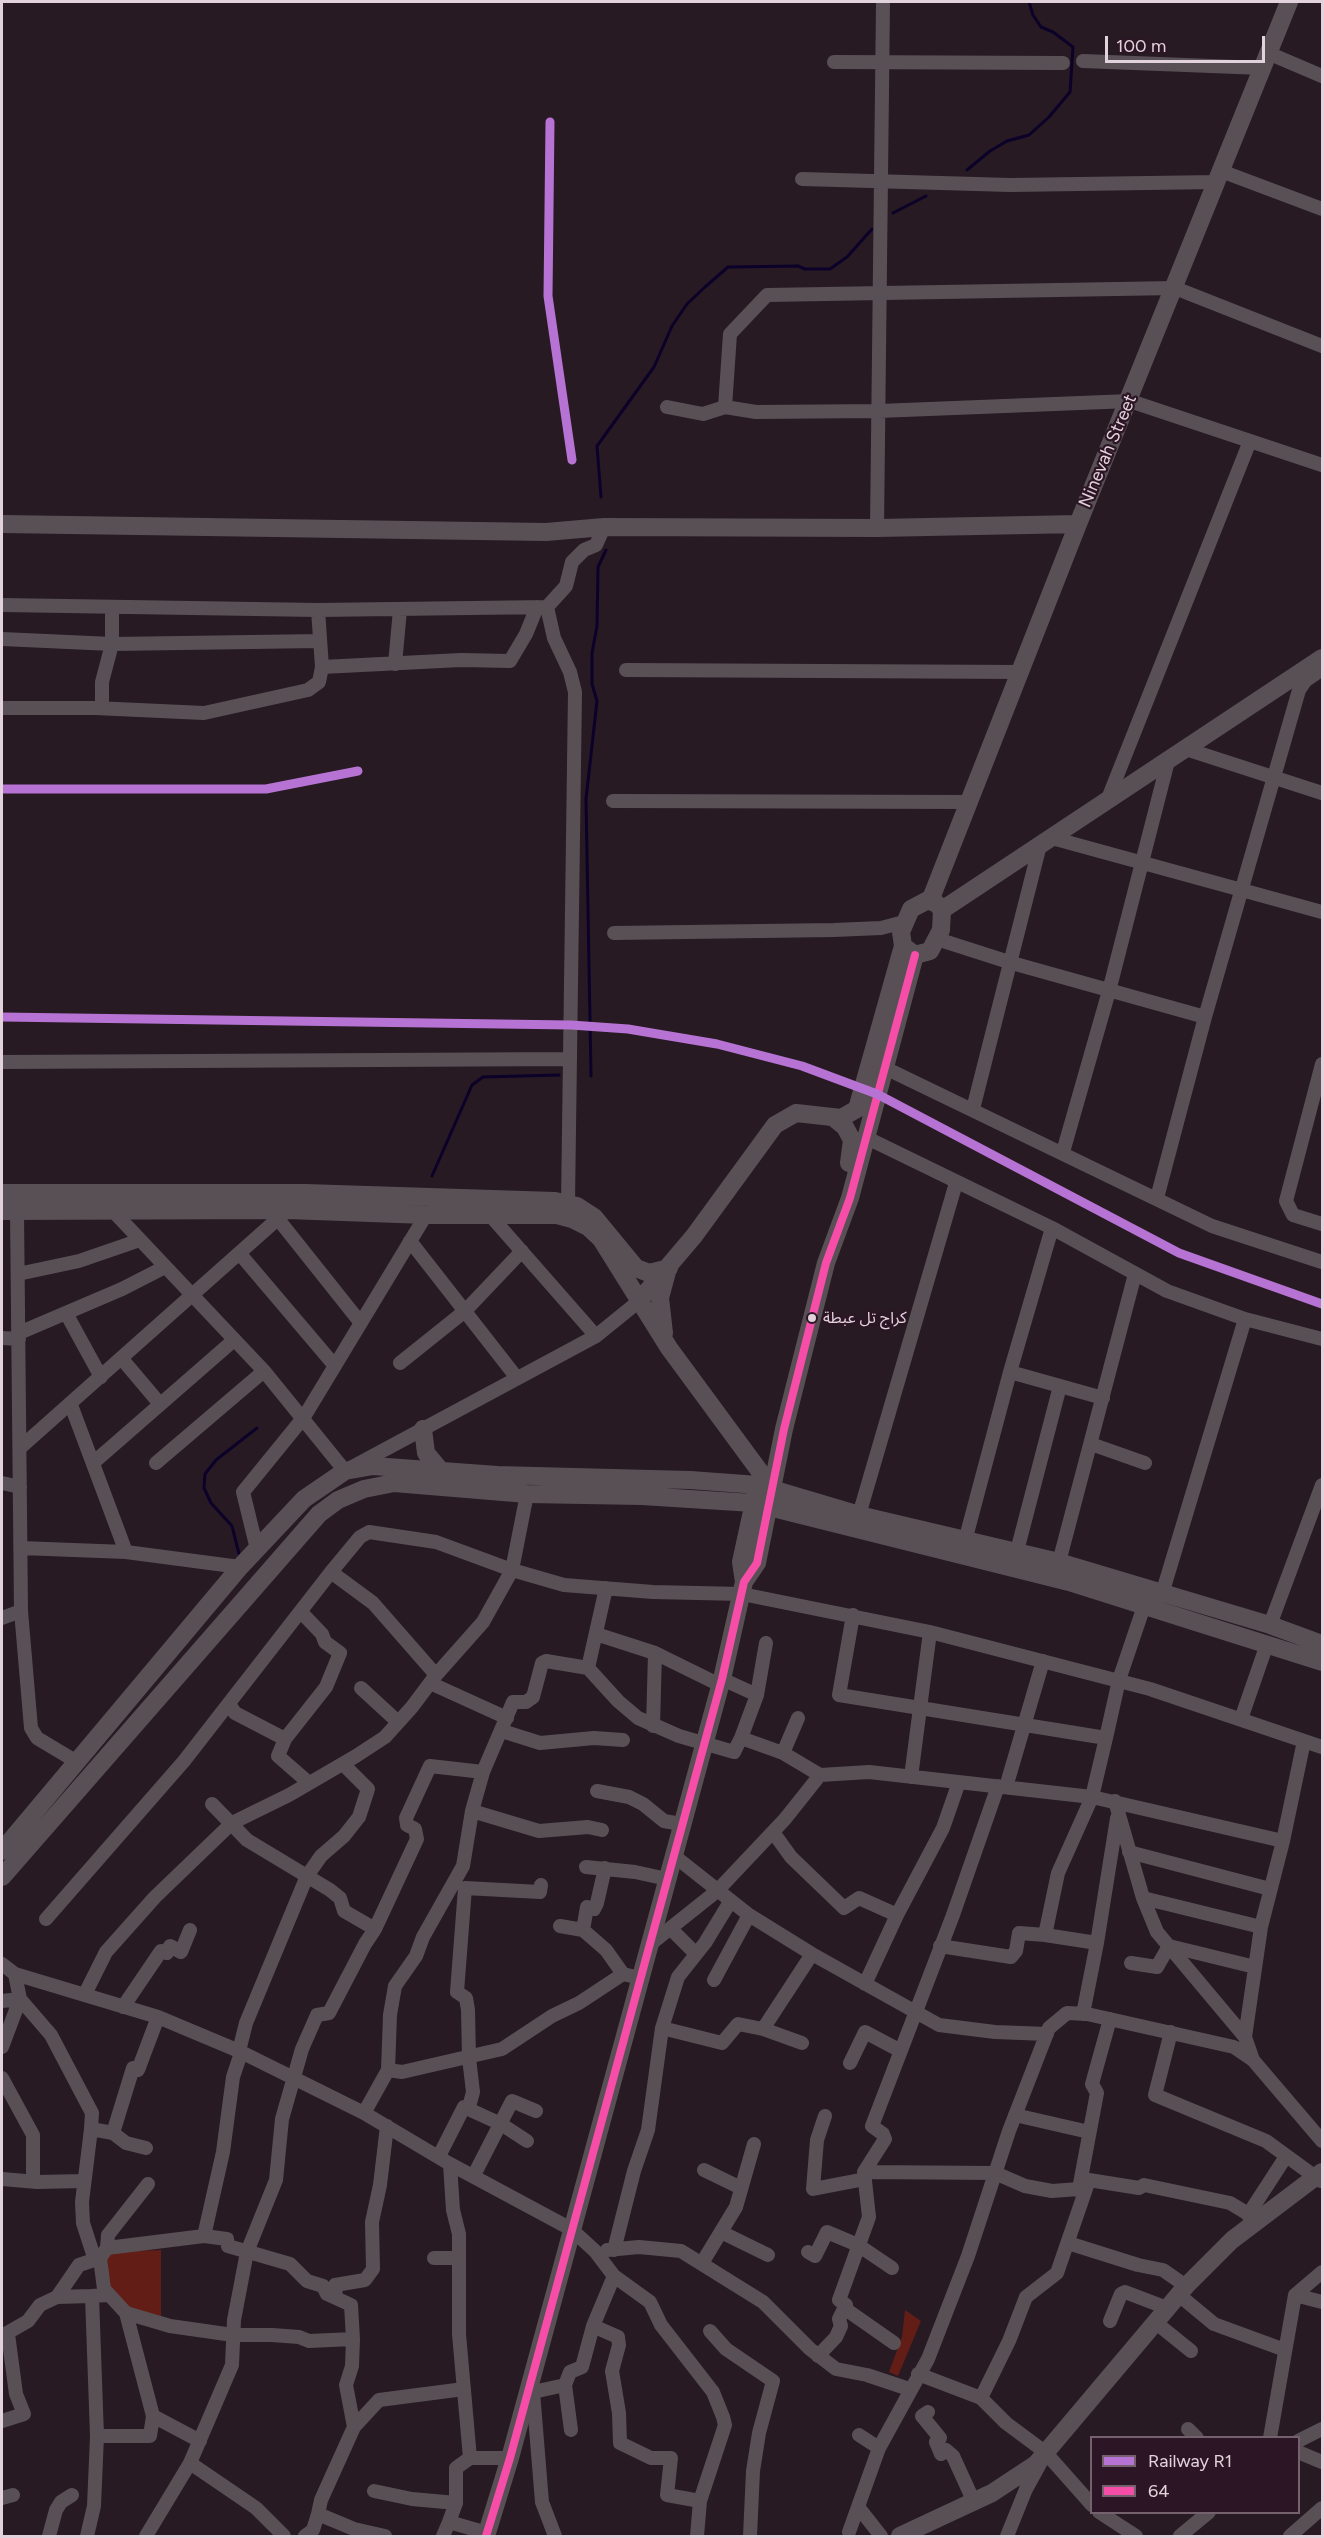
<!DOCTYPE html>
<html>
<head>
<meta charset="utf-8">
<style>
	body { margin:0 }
	#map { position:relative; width:1324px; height:2538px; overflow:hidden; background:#271a23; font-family:Figtree,sans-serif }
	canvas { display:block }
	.frame { position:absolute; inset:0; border:3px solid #e2d2dc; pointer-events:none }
	.legend { position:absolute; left:1090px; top:2436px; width:210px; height:78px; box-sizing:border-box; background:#2c1525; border:2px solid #75616e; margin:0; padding:8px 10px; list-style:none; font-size:18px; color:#e2d2dc }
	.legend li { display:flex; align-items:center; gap:12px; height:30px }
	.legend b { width:30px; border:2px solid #75616e }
	.scale { position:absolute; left:1105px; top:36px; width:160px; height:27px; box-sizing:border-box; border:3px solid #e2d2dc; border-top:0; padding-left:8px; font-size:18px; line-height:21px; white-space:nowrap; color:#e2d2dc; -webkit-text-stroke:4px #2c1525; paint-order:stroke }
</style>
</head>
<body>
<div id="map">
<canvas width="1324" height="2538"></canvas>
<div class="frame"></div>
<ul class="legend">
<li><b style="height:8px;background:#b673d3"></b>Railway R1</li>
<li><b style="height:8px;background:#f54da8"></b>64</li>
</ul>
<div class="scale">100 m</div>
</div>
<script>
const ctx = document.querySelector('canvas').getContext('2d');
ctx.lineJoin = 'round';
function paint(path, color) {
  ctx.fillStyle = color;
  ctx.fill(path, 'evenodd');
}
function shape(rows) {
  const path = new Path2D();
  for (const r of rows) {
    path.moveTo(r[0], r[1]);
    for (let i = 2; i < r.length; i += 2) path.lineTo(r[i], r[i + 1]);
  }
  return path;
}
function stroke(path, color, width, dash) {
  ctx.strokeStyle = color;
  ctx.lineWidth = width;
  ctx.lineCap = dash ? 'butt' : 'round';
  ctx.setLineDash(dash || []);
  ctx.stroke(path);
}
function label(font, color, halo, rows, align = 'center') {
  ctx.font = font + ' Figtree,"Noto Sans Arabic",sans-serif';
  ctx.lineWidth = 4.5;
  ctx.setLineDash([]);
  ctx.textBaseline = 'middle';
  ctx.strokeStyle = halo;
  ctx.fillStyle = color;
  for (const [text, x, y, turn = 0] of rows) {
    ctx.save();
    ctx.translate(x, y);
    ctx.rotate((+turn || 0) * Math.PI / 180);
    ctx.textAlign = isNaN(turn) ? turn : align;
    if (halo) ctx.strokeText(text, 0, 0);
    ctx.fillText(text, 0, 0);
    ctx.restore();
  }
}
paint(shape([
	[161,2250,161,2321,131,2313,115,2299,108,2280,108,2264,104,2252],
	[905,2310,921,2321,898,2376,889,2372,902,2337]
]), '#621d16');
stroke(shape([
	[967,170,990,151,1007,141,1029,135,1049,117,1070,92,1073,47,1053,32,1041,27,1033,15,1029,2],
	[893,213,926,196],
	[601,497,597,446,654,367,672,326,687,304,705,287,728,267,798,266,805,269,830,269,847,257,872,229],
	[591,1076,586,799,597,701,592,684,592,653,597,626,598,567,606,550],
	[432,1176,472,1085,483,1077,559,1075],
	[239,1554,232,1526,211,1503,204,1488,205,1474,216,1460,257,1428]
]), '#0c0229', 3);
stroke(shape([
	[1268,53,1322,76],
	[1083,61,1262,68],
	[834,62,1063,63],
	[1221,171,1322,209],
	[802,179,1010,185,1217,182],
	[667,407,703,414,725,407,756,412,879,411,1130,401,1322,465],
	[725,407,730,334,767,295,1175,288,1322,346],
	[877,528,883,2],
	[2,605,318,610,547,607],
	[112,607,112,644,320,641],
	[2,639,112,644,102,682,102,708],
	[395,664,400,610],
	[322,667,461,660,510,661,526,634,537,607],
	[626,670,1022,672],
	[2,708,95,708,204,713,308,690,319,682,322,667,318,610],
	[1186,749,1322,793],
	[613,801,970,802],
	[1107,801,1250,441],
	[1052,838,1322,912],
	[614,933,834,930,881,928,904,922],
	[937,939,1012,963,1205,1017],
	[2,1062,570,1059],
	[1322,1064,1286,1201,1293,1215,1322,1224],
	[883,1067,1212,1226,1322,1262],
	[973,1109,1040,845],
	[865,1137,1052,1228,1167,1291,1245,1319,1322,1339],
	[1063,1152,1109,991,1168,761],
	[1157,1198,1205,1017,1299,690,1305,681,1322,669],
	[568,1202,575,692,570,672,554,638,547,607,566,586,572,562,584,550,596,545,604,527],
	[112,1210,264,1371,345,1471,596,1336,638,1302],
	[489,1214,596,1336],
	[278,1219,360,1322],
	[410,1241,517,1378],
	[240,1254,335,1366],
	[18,1274,79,1261,140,1240],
	[66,1313,101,1377],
	[19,1333,122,1289,165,1267],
	[2,1338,19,1339],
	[122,1359,160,1404],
	[400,1363,465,1311,522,1251],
	[1010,1372,1103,1398],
	[71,1405,126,1552],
	[1091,1444,1145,1463],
	[21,1447,291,1207],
	[93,1463,234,1340],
	[156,1463,264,1371],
	[2,1483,20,1487],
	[859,1515,956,1183],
	[965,1541,1010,1372,1052,1228],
	[21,1548,126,1552,240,1567],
	[257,1549,243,1492,304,1417,426,1215],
	[1017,1551,1060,1386],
	[1059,1562,1135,1274],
	[331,1572,373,1603,436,1675],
	[606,1588,588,1668,618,1701,638,1718,679,1736,734,1752,741,1738,783,1753,820,1775],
	[1162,1594,1245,1319],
	[21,1611,31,1728,37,1738,77,1762],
	[853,1615,839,1695,920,1708,911,1777],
	[2,1618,21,1611,17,1212],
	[1270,1625,1322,1485],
	[930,1632,920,1708,1106,1738,1119,1680,1144,1606],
	[596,1634,655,1653],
	[722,1679,757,1695,741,1738],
	[430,1683,507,1718],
	[361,1688,398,1722],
	[757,1695,766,1643],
	[229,1704,235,1713,285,1739,278,1756,309,1783],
	[1241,1719,1267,1644],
	[653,1726,655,1653,720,1685],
	[502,1731,540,1743,594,1738,623,1740],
	[285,1739,326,1687,340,1653,325,1642,322,1634,301,1612],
	[783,1753,798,1718],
	[1006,1787,1043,1661],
	[597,1791,629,1797,643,1804,664,1821,681,1824],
	[1115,1801,1143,1898,1157,1932,1245,2037,1253,2060,1322,2141],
	[212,1804,247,1840,330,1890,340,1898,344,1911,375,1929,417,1839,415,1829,407,1825,406,1818,430,1766,483,1772,513,1702,526,1702,533,1697,542,1663,546,1661,588,1668],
	[472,1811,539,1831,588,1827,602,1830],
	[773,1832,791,1857,844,1908,859,1898,897,1915,865,1984],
	[1129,1852,1270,1889],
	[673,1855,749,1915,812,1954,939,2025,995,2032,1047,2034],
	[586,1867,635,1872,667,1879],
	[1143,1898,1261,1927],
	[897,1915,943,1828,959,1782],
	[46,1919,184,1761,331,1572,360,1537,369,1532,436,1542,512,1570,564,1585,653,1592,742,1594,930,1632,1150,1689,1322,1747],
	[560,1926,583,1930,606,1950,623,1974],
	[583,1930,587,1907,594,1909,597,1903,605,1868],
	[672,1930,695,1953],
	[1097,1943,1117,1818],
	[648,1946,717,1891,785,1819,820,1775,869,1772,1092,1797,1283,1841],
	[940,1946,1011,1957,1016,1951,1019,1933,1045,1935],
	[1131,1963,1157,1967,1169,1946,1255,1967],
	[2,1964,15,1974],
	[714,1980,749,1915],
	[85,1994,106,1952,155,1897,232,1823,289,1795,356,1756,385,1737,412,1707,436,1675,483,1622,512,1570,527,1494],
	[2,2001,20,1999,2,2047],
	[123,2007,161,1951,167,1953,170,1946,181,1952,190,1930],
	[1083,2014,1097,1943,1045,1935,1058,1873,1092,1797,1106,1738],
	[662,2028,722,2043,738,2024,763,2029],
	[1171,2032,1155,2095,1266,2141,1321,2181],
	[1245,2037,1261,1927,1283,1841,1304,1741],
	[802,2043,763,2029,812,1954],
	[239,2051,246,2023,307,1876,321,1856,344,1836,359,1817,368,1789,343,1764],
	[850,2063,865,2032,899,2050],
	[388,2070,402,2072,502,2049,552,2016,579,2003,623,1974,640,1978],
	[2,2078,33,2135,33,2181],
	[464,2107,501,2124,527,2141],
	[364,2113,388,2070,390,2015,395,1986,416,1956,423,1937,463,1866,472,1811,483,1772],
	[1015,2115,1089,2132],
	[825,2116,817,2140,813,2189,865,2179],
	[91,2129,92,2113,51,2035,20,1999,15,1974,158,2017,239,2051,364,2113,450,2164,571,2229,595,2251,614,2276,650,2302,661,2325,713,2392,723,2417,725,2425,700,2501,697,2536],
	[113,2133,133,2068,138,2070,158,2017],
	[439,2156,464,2107,469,2107,473,2092,469,2058,468,2010,466,1998,457,1992,465,1888,540,1892,541,1885],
	[450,2164,453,2210,459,2234,459,2334,470,2458,510,2458],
	[704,2170,741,2188],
	[864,2172,995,2173,1025,2186,1052,2191,1079,2189,1089,2180,1139,2188,1144,2185,1230,2203,1260,2221],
	[474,2175,512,2101,536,2111],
	[2,2179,37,2182,84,2181],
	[1079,2189,1097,2093,1092,2084,1110,2019],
	[1248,2215,1285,2158],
	[721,2232,768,2255],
	[1068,2243,1138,2265,1163,2270,1186,2286],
	[107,2248,108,2235,148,2184],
	[607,2250,639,2247,681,2251,763,2302,810,2349,836,2369,867,2375,909,2389],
	[614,2250,634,2171,648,2130,662,2028,678,1977,705,1943,730,1902],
	[808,2252,815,2256,827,2232,858,2245,892,2268],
	[100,2258,94,2257,83,2223,82,2202,91,2129,113,2133,126,2143,146,2148],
	[434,2258,459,2258],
	[702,2263,736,2207,754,2144],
	[614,2276,593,2326,618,2337,619,2345,612,2371,619,2413,620,2443,651,2458,671,2458,667,2495,700,2501],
	[108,2295,92,2296,97,2436,150,2436,153,2416],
	[1179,2295,1214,2324,1285,2350],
	[1295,2295,1322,2302],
	[57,2297,92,2296],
	[336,2298,335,2285,365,2280,373,2269,372,2222,380,2185,387,2126],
	[844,2308,894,2343],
	[126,2313,170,2326,233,2335,272,2335,299,2337,309,2341,353,2339,351,2305,327,2294,323,2286,307,2281,290,2264,228,2246,227,2239,204,2236],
	[1110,2321,1121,2294,1125,2292,1167,2308],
	[1155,2322,1191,2351],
	[710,2331,726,2349,773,2381,759,2433,753,2471,750,2536],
	[2,2336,28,2321,40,2305,57,2297,79,2265,100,2258],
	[353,2339,352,2366,346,2385,354,2427,379,2400,464,2389],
	[818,2356,836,2337,841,2326,839,2319,846,2305,839,2300,869,2217,864,2172,885,2139,883,2134,872,2126,953,1915,998,1786],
	[918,2374,981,2398,1009,2341,1026,2297,1057,2273,1089,2180],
	[528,2388,533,2392,565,2385],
	[533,2392,542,2502,555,2536],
	[981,2398,1006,2423,1045,2452,1092,2505],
	[928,2412,922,2416,940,2438,936,2442,941,2454,946,2450,953,2456,974,2502],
	[2,2421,24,2414,16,2394,8,2334],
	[1188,2429,1197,2438],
	[571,2430,565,2385,570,2372,582,2367,593,2326],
	[859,2435,879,2448],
	[1270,2438,1295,2295,1322,2272],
	[200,2441,153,2416,126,2313,104,2289,100,2258,107,2248,204,2236,223,2152,233,2077,241,2053],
	[1298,2441,1322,2429],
	[1298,2452,1322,2462],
	[190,2463,256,2508,284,2536],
	[374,2491,412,2499,456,2503,449,2522],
	[2,2498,13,2495],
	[456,2503,456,2468,470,2458],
	[859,2508,881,2536],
	[1099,2512,1136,2536],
	[318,2514,321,2500,354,2427],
	[849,2532,879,2448,928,2359,968,2256,1009,2131,1049,2028,1067,2013,1087,2014,1234,2047,1253,2060],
	[49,2536,56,2510,61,2502,72,2495],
	[87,2536,94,2506,97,2436],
	[146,2536,190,2463,232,2365,234,2320,247,2252,276,2180,282,2119,302,2049,317,2015,329,2013,365,1944,375,1929],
	[305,2536,313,2530,318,2514,354,2529,385,2536],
	[443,2536,449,2522,487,2533],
	[1007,2536,1026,2489,1042,2460],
	[1180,2536,1209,2512],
	[1290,2536,1322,2508]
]), '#595056', 14);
stroke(shape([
	[2,524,546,532,604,527,877,528,1078,524],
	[928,900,937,904,942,910,941,930,930,951,915,955,903,946,901,932,911,909,928,900],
	[930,901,1078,524,1289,2],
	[942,910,1322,658],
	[834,1118,845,1127,852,1140,849,1163],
	[2,1193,305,1193,555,1201,577,1206,594,1217,636,1268,649,1273,669,1268],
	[2,1211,287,1210,426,1215,557,1215,572,1219,588,1227,601,1239,669,1348,772,1488],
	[638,1302,694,1236,775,1125,796,1113,841,1118,857,1109,903,946],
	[664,1333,660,1298,667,1272],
	[423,1429,426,1453,441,1471],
	[744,1582,741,1562,756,1493],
	[2,1851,240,1567,304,1499,345,1471,373,1466,497,1475,690,1480,758,1485,859,1515,1059,1562,1270,1625,1322,1644],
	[2,1877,319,1514,338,1500,364,1489,394,1483,527,1494,642,1496,753,1503,1069,1582,1322,1662],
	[486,2536,510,2458,722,1679,744,1582,757,1563,784,1429,826,1263,850,1198,915,955],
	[900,2536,992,2493,1036,2464,1186,2286,1232,2240,1322,2172]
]), '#595056', 18);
stroke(shape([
	[486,2536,510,2458,722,1679,744,1582,757,1563,784,1429,826,1263,850,1198,915,955]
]), '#f54da8', 8);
stroke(shape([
	[550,122,548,296,572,460],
	[2,789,266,789,358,771],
	[2,1017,571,1025,628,1029,717,1044,802,1066,877,1094,1179,1253,1322,1304]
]), '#b673d3', 9);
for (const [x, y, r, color] of [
	[812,1318,5,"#e2d2dc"]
]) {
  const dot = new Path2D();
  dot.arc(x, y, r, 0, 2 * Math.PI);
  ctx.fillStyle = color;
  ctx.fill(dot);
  stroke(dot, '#2c1525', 2);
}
label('16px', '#e2d2dc', '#2c1525', [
	["كراج تل عبطة",823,1318]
], 'left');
label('18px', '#e2d2dc', '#2c1525', [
	["Ninevah Street",1108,451,-67]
]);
</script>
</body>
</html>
